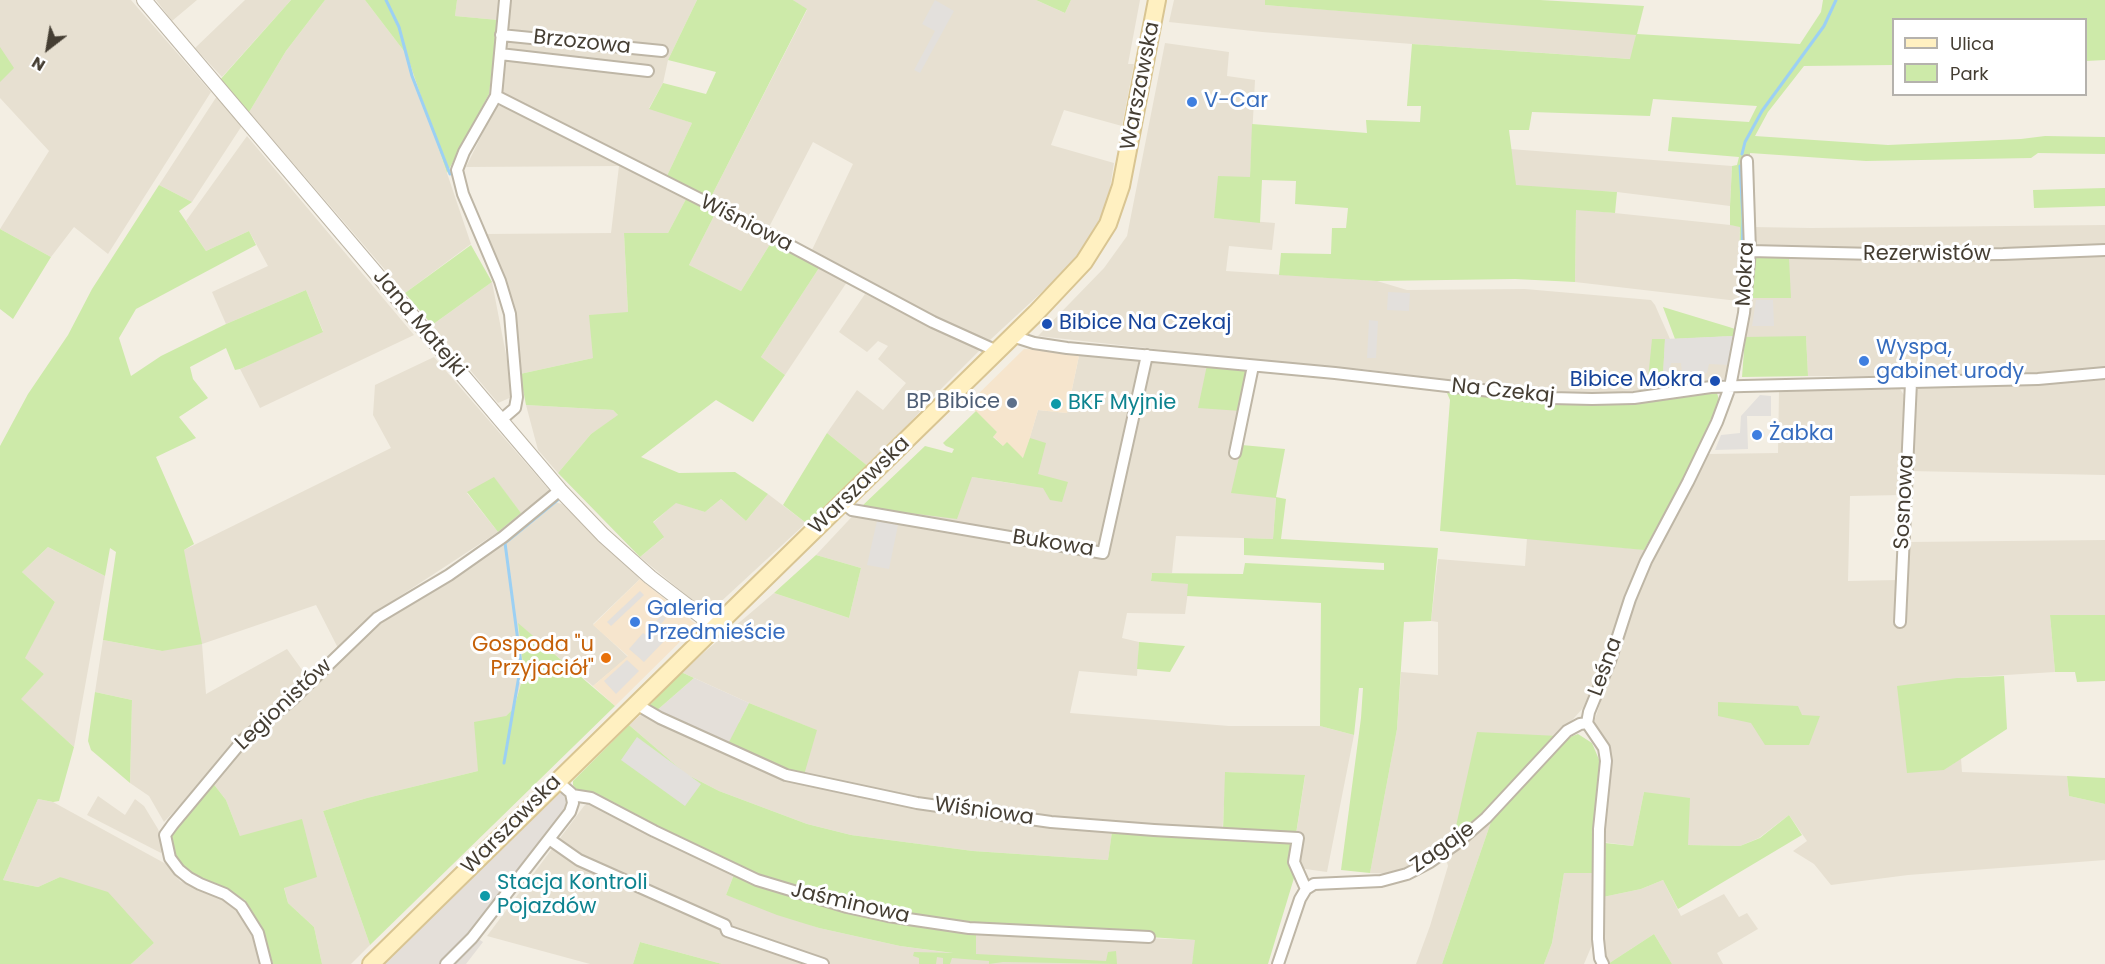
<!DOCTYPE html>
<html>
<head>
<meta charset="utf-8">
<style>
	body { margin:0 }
	#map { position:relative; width:2105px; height:964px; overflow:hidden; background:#f3eee3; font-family:Poppins,sans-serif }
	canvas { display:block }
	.legend { position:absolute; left:1892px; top:18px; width:195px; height:78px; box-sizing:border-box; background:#fff; border:2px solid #b5b2ad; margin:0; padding:8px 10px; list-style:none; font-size:18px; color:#453e33 }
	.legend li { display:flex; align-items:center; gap:12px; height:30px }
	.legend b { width:30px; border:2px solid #b5b2ad }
	.north { position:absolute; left:18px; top:18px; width:60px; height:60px; -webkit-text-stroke:4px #fff; paint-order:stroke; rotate:211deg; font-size:16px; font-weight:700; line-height:24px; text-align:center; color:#453e33 }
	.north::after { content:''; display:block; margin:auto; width:21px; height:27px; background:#453e33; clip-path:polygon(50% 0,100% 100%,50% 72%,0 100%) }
</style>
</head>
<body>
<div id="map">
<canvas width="2105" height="964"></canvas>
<ul class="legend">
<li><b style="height:8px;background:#fff0c1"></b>Ulica</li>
<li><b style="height:16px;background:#cdeaa9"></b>Park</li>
</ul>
<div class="north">N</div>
</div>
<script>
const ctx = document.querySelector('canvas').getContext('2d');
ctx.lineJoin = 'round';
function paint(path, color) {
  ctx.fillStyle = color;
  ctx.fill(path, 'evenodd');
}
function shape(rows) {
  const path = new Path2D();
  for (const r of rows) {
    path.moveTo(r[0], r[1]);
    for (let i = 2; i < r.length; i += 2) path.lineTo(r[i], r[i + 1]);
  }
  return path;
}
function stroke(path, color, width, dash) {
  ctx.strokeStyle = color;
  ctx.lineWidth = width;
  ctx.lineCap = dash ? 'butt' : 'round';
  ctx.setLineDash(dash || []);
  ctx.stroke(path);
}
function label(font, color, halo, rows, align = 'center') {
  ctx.font = font + ' Poppins,sans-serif';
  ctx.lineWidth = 6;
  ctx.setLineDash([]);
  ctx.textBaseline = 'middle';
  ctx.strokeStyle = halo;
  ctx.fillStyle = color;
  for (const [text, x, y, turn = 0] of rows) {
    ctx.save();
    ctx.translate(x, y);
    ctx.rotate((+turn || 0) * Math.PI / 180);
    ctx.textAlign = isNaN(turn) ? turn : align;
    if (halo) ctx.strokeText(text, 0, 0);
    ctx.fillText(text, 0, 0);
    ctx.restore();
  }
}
paint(shape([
	[0,0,131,0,211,92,108,254,74,227,51,257,0,229,49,151,0,98],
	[156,0,197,0,172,21],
	[245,0,291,0,222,77,195,48],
	[325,0,365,0,407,55,471,244,405,293,257,121,248,114,286,51],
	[457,0,499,0,498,20,455,16],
	[510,0,697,0,668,60,663,83,649,108,692,123,665,180,500,94],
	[793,0,1036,0,1065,13,1071,0,1140,0,1128,64,1134,64,1122,126,1064,110,1051,145,1114,163,1108,200,1087,246,1069,267,990,340,978,339,921,313,811,252,853,164,813,142,768,229,709,201,807,10],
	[1174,0,1265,0,1265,5,1637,34,1631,59,1412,44,1262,32,1169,22],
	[1165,43,1229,52,1227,76,1255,80,1250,177,1214,218,1275,223,1272,250,1229,246,1226,271,1377,281,1407,290,1525,289,1651,300,1655,305,1670,339,1734,336,1729,365,1725,379,1633,391,1586,394,1552,393,1362,369,1290,364,1038,336,1104,268,1127,236],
	[217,96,243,124,192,202,159,185],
	[496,106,506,106,686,199,668,233,624,233,628,312,593,358,520,374,487,234,611,233,619,166,466,167],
	[247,136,414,335,260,408,240,369,323,331,306,290,226,324,212,292,268,266,249,231,206,251,186,221],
	[1510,149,1732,166,1730,206,1617,192,1515,186],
	[1576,209,1740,226,1738,301,1575,282],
	[715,214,772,241,741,291,689,265],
	[2105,225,2105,371,2042,377,1808,376,1806,337,1745,337,1750,298,1791,297,1754,257,1752,227,1811,228],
	[819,268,847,282,785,375,761,357],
	[492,282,514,396,498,403,432,325],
	[865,294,982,348,938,392,869,467,827,433,857,390,883,410,906,383,878,359,888,346,878,341,867,352,839,332],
	[1080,351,1207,365,1241,411,1239,455,1276,497,1273,539,1176,536,1172,573,1152,573,1151,580,1189,584,1185,614,1127,613,1122,638,1139,642,1137,676,1079,671,1070,713,1229,726,1320,726,1354,735,1327,872,1291,867,1305,776,1226,772,1222,837,1112,833,1108,860,973,851,851,835,807,824,719,791,686,774,629,725,643,713,816,730,749,703,681,672,774,593,849,618,861,568,816,555,861,507,972,477,1016,484,1038,410,1067,413],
	[434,357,550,491,521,513,494,478,467,493,498,532,371,615,338,648,316,605,202,644,206,694,287,649,305,674,164,822,149,796,130,783,132,700,95,692,103,640,162,651,184,550,391,448,373,415,375,385],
	[2105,380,2105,475,1909,471,1911,384],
	[1900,389,1904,395,1901,452,1905,453,1902,495,1850,496,1848,581,1899,580,1907,543,1910,542,2105,540,2105,615,2050,615,2055,672,1957,678,1944,770,1961,758,1962,772,2067,776,2069,796,2105,804,2105,860,1908,875,1831,885,1814,864,1793,851,1807,841,1789,815,1759,838,1740,846,1688,845,1644,792,1633,846,1602,842,1611,755,1608,744,1594,722,1644,571,1708,454,1778,453,1779,391],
	[526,405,613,410,619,416,591,434,558,473,538,450],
	[768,494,806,523,714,608,697,604,640,557,663,538,653,523,676,502,705,512,721,499,746,521],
	[554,502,562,504,640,579,593,624,628,657,593,686,518,624,524,672,514,708,506,716,478,771,367,798,323,811,370,945,351,964,322,964,314,927,288,903,284,887,240,836,226,800,212,782,258,735,373,628],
	[1527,538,1647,550,1633,581,1593,687,1583,708,1558,736,1452,844,1416,866,1395,874,1370,873,1397,729,1401,672,1438,675,1438,622,1431,621,1438,559,1525,566],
	[48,547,105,576,74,747,20,699,44,674,24,658,55,602,22,572],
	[98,796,125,815,135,799,144,806,158,829,165,847,161,853,87,815],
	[38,799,53,802,166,864,180,881,227,900,254,929,259,964,131,964,154,943,60,877,38,887,3,880],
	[591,801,735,872,726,895,819,928,900,946,966,955,968,931,1196,940,1192,964,722,964,640,942,633,964,590,964,487,936,584,806],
	[1492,819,1442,964,1416,964,1430,926,1448,866,1446,859],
	[1564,873,1596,873,1592,945,1584,964,1544,964,1552,943],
	[1663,880,1681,916,1724,894,1739,917,1747,913,1758,929,1717,953,1723,964,1672,964,1654,934,1608,964,1601,948,1603,897,1641,889]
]), '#e7e0d1');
paint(shape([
	[1024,349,1080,351,1067,413,1038,410,1024,458,1003,446,993,436,997,432,968,404],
	[640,579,697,625,615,706,593,686,628,656,593,625]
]), '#f6e5cd');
paint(shape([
	[694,678,749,703,727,746,655,712],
	[561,792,567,799,562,814,471,934,483,942,466,964,382,964]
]), '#e4dfd9');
paint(shape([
	[291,0,325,0,286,51,248,114,219,81],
	[365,0,457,0,455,16,498,20,489,94,447,173,407,55],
	[697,0,793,0,807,9,709,201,665,180,692,123,649,109,663,83,706,94,716,72,668,60],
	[1036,0,1071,0,1065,13],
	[1265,0,1540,0,1644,6,1637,34,1800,44,1821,12,1823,0,2105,0,2105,60,2086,61,2086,20,1894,20,1893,65,1804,66,1768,112,1755,136,1888,145,2021,139,2045,136,2105,137,2105,154,2038,153,2031,158,1866,161,1750,153,1752,227,1745,227,1744,267,1739,269,1740,227,1730,225,1730,206,1732,166,1737,165,1739,157,1668,151,1672,117,1749,122,1757,106,1653,99,1650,116,1532,112,1529,130,1509,130,1516,185,1617,192,1615,213,1576,210,1575,282,1515,279,1377,281,1279,275,1281,253,1331,254,1332,228,1346,228,1348,208,1295,204,1296,181,1262,180,1260,223,1214,218,1218,176,1250,177,1252,124,1367,133,1366,120,1420,122,1421,106,1407,106,1412,44,1630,59,1636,35,1265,5],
	[0,47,14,68,0,82],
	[159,185,192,202,179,211,206,251,249,231,256,245,136,309,119,338,131,376,161,356,226,324,306,290,323,332,240,369,235,370,226,348,190,367,193,379,208,398,179,417,196,438,156,457,194,544,184,550,202,644,162,651,103,640,116,552,110,548,105,576,48,547,22,572,55,602,25,658,44,674,21,699,74,747,59,801,53,802,38,799,3,880,38,887,60,877,108,892,154,943,131,964,0,964,0,446,28,394,68,335,92,289],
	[2105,188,2105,206,2034,208,2033,190],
	[686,199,715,214,689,265,741,291,772,241,819,268,761,357,785,375,753,422,716,400,641,457,679,473,735,472,768,494,746,521,721,499,705,512,676,503,653,522,664,537,640,557,558,473,591,434,618,415,613,410,526,405,520,374,593,358,589,315,628,312,624,233,668,233],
	[0,229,51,257,13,319,0,309],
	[471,245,492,282,432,325,405,293],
	[1765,254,1789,258,1791,298,1750,298,1754,257],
	[1663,307,1729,327,1735,329,1734,336,1675,339],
	[1806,336,1808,376,1742,377,1745,337],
	[1652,339,1665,339,1663,375,1648,379],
	[1207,365,1249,369,1241,411,1198,408],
	[1447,393,1591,404,1717,393,1720,403,1681,484,1644,550,1440,531,1450,400],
	[976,411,997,432,993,437,1003,446,1007,442,1023,458,1030,438,1046,443,1038,474,1068,482,1062,502,1050,500,1043,488,972,477,957,519,861,507,925,446,952,453,954,449,946,446,943,443],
	[827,433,869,467,806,523,783,505],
	[1242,445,1285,449,1276,497,1286,499,1281,539,1438,548,1431,621,1404,622,1397,729,1370,873,1341,870,1361,718,1363,688,1359,688,1354,735,1320,726,1321,603,1187,596,1188,584,1151,581,1152,573,1243,574,1245,563,1384,570,1384,563,1244,555,1244,538,1273,539,1276,498,1231,493],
	[494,477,521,513,498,532,467,492],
	[816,555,861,568,849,618,774,593],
	[2050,615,2105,615,2105,681,2077,682,2075,672,2055,672],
	[518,623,615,706,370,945,323,811,367,798,478,771,474,722,506,716,514,708,524,673],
	[1139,642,1185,646,1170,672,1137,669],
	[681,672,694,678,655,712,648,707],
	[2004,676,2007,729,1944,770,1907,773,1897,686,1957,678],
	[95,692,132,700,130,783,91,750,88,741],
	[1718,702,1798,706,1802,715,1820,716,1809,745,1765,745,1751,723,1718,716],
	[749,703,817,730,804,775,778,767,727,746],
	[629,725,686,774,719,791,807,824,851,835,973,851,1108,860,1112,832,1291,842,1294,848,1291,867,1294,878,1268,964,1192,964,1195,940,1012,928,888,914,777,885,576,789,573,785,573,781],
	[1477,732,1558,736,1486,813,1452,844],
	[1578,734,1592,743,1600,762,1596,873,1564,873,1552,943,1544,964,1442,964,1492,819,1564,739],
	[1225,772,1305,775,1296,834,1223,830],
	[2067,776,2105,778,2105,804,2069,796],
	[212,782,226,800,240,836,302,819,317,877,284,888,288,903,314,927,322,964,273,964,261,926,245,900,194,877,181,866,171,843,172,831],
	[1644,792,1690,798,1688,845,1740,846,1760,838,1789,815,1802,835,1678,909,1663,880,1641,889,1603,897,1605,843,1633,846],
	[735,872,774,889,968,931,976,935,976,954,1106,961,1108,952,1116,951,1117,964,1003,962,989,964,989,961,952,958,950,964,943,964,943,958,937,957,936,964,919,964,919,958,913,956,914,952,953,953,900,946,819,928,777,915,726,895],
	[1654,934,1672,964,1608,964],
	[640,942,722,964,633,964]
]), '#cdeaa9');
paint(shape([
	[935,0,954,11,920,73,914,70,935,31,922,24],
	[1388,292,1410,293,1409,311,1387,310],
	[1756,300,1773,300,1774,326,1752,326],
	[1369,320,1378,321,1376,358,1367,358],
	[1734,336,1729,365,1709,364,1707,373,1682,374,1681,363,1671,363,1669,371,1663,375,1665,339],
	[1760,395,1771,396,1771,416,1747,416,1748,449,1715,450,1721,435,1740,433,1741,416],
	[877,521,898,525,889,569,867,565],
	[640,591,644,595,611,626,607,622],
	[662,615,666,618,657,629,667,638,644,662,629,649,643,633,647,636,651,632,648,629],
	[627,660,639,671,616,694,604,681],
	[637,737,701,784,685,806,621,760]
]), '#e3e0dc');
stroke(shape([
	[386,0,399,27,412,76,450,174],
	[1742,154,1745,142,1762,111,1824,26,1836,0],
	[1740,166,1743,218,1742,263],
	[504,763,521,664,505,543,560,498]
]), '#9cd0f3', 3);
const minor = shape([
	[501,35,662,51],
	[500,54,648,71],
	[496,96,759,229,933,322,997,351],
	[1750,251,1917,255,2003,254,2105,250],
	[1012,336,1034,343,1067,348,1335,373,1551,398,1592,399,1634,398,1711,387,1744,386,2038,379,2105,373],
	[501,420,515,408,517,397,510,314,500,281,463,194,457,170,464,152,496,96,505,0],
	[1235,453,1253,366],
	[843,503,852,510,1103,553,1147,355],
	[1900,622,1911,382],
	[636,704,660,718,786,775,917,803,1051,822,1154,830,1298,838,1294,862,1306,889],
	[1587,723,1589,712,1610,661,1630,599,1646,561,1688,482,1717,422,1730,387,1744,313,1750,251,1747,161],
	[1587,723,1604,748,1606,761,1599,829,1598,939,1600,958,1603,964],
	[572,795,591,798,654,831,757,880,847,907,888,916,969,928,1149,937],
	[549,839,579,860,725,925,727,931,823,964],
	[266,964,258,933,241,906,225,894,200,884,189,878,179,870,170,858,165,835,173,824,243,740,294,698,377,618,449,575,503,537,560,490],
	[446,964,472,938,570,812,573,803,571,793,557,781],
	[1278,964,1300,899,1306,889,1314,884,1381,881,1407,874,1430,862,1456,844,1486,818,1567,731,1580,724,1587,723]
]);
const tertiary = shape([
	[144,0,560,490,603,535,650,577,715,627]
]);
const secondary = shape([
	[371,964,1036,313,1084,262,1108,224,1121,186,1157,0]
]);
stroke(minor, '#beb6a6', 14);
stroke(tertiary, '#beb6a6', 16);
stroke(secondary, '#d9c592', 20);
stroke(minor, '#fff', 10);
stroke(tertiary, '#fff', 14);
stroke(secondary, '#fff0c1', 16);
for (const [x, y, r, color] of [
	[1192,102,6,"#3f7fe0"],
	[1047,324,6,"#1a4fb4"],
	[1864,361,6,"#3f7fe0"],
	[1715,381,6,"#1a4fb4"],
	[1012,403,6,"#5c6f8a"],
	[1056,404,6,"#0f9aa8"],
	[1757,435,6,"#3f7fe0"],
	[635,622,6,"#3f7fe0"],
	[606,658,6,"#e8710a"],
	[485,896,6,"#0f9aa8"]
]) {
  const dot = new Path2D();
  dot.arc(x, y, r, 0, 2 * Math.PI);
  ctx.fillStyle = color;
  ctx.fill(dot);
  stroke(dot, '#fff', 2);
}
label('21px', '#453e33', '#fff', [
	["Brzozowa",582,43,6],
	["Warszawska",1141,86,-79],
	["Wiśniowa",746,224,27],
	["Rezerwistów",1927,255],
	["Mokra",1746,274,-87],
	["Jana Matejki",419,324,50],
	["Na Czekaj",1503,392,6],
	["Warszawska",860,486,-44],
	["Sosnowa",1905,502,-87],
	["Bukowa",1053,544,9],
	["Leśna",1606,667,-70],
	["Legionistów",284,705,-43],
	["Wiśniowa",984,812,8],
	["Warszawska",512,825,-45],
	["Zagaje",1443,848,-35],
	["Jaśminowa",850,904,13]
]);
label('21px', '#366cbe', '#fff', [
	["V-Car",1204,102],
	["Wyspa,",1876,349],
	["gabinet urody",1876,373],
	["Żabka",1769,435],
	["Galeria",647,610],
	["Przedmieście",647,634]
], 'left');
label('21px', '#164399', '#fff', [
	["Bibice Na Czekaj",1059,324],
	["Bibice Mokra",1703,381,"right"]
], 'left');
label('21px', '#4e5e75', '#fff', [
	["BP Bibice",1000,403]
], 'right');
label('21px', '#0d838f', '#fff', [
	["BKF Myjnie",1068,404],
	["Stacja Kontroli",497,884],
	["Pojazdów",497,908]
], 'left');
label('21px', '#c56008', '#fff', [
	["Gospoda \"u",594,646],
	["Przyjaciół\"",594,670]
], 'right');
</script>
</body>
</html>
